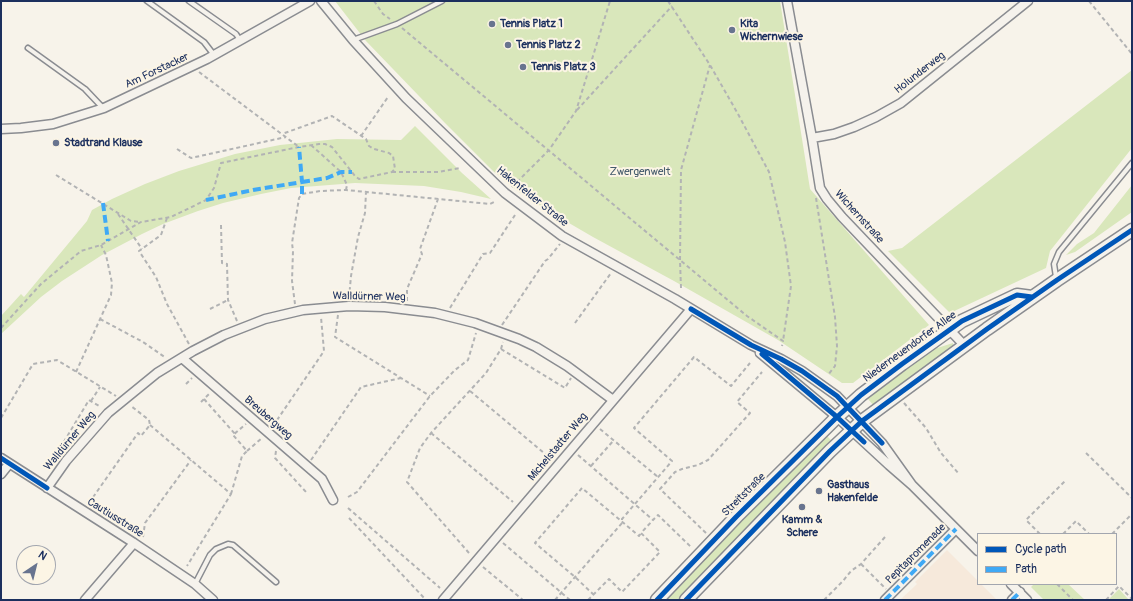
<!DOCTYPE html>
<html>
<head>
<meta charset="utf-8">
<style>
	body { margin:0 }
	#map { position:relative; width:1133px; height:601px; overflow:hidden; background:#f7f3ea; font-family:Pangolin,sans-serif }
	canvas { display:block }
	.frame { position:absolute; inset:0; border:2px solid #1b2f5e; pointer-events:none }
	.legend { position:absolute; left:977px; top:533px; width:140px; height:52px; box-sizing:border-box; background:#fcf5e5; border:1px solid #a2a6af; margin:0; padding:5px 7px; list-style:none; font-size:12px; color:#1b2f5e }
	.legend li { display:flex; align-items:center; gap:8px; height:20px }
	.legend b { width:20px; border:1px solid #a2a6af }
	.north { position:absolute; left:16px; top:545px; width:40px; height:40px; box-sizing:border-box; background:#fcf5e5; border:1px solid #a2a6af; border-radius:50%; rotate:35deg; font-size:11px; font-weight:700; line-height:16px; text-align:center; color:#1b2f5e }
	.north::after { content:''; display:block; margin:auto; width:14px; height:18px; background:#68748f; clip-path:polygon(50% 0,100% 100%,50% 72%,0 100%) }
</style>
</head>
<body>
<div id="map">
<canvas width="1133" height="601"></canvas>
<div class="frame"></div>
<ul class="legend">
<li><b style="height:5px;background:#0057b8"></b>Cycle path</li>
<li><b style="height:5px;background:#3fa9f5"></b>Path</li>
</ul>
<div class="north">N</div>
</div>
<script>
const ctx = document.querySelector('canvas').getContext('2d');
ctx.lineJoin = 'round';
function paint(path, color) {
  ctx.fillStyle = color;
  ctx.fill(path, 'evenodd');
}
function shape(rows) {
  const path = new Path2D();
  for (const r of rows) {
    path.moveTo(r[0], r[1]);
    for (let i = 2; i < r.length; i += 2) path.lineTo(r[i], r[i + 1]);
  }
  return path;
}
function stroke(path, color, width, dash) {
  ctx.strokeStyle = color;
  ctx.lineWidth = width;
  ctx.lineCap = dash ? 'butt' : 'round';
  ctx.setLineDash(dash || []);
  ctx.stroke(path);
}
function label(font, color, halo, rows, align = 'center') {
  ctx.font = font + ' Pangolin,sans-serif';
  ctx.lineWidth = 4;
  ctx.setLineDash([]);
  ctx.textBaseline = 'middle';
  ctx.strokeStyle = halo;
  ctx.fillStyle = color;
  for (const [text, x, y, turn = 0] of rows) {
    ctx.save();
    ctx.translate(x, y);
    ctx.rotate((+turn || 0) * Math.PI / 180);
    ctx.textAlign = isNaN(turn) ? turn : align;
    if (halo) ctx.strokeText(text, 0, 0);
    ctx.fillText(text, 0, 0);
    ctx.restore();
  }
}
paint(shape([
	[947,550,978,581,978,584,981,584,997,600,900,600,917,584,915,582]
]), '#f6e9db');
paint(shape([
	[335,1,780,1,810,189,929,325,853,383,842,383,778,340,674,281,593,237,550,212,519,192,493,171,445,123,366,41],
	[1132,70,1132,148,1050,251,1046,268,950,313,888,251,902,248],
	[415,126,462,173,491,199,461,192,424,186,355,183,291,188,261,194,223,203,198,211,163,224,142,234,102,255,62,281,41,297,1,334,1,316,21,294,24,297,87,221,92,210,112,199,145,184,179,171,235,154,280,145,337,139,401,140],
	[1132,185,1132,212,1075,252,1066,255,1077,244,1094,233],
	[953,343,953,346,950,350,923,368,914,378,874,406,868,399,888,382,931,350],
	[826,435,831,440,679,600,664,600,724,537],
	[1034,584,1068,584,1085,600,1044,600,1031,587],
	[1119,589,1129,600,1108,600]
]), '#d9e7bb');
const lane = shape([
	[147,1,204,42,214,55],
	[189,1,236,34,240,40],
	[353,40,397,24,442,1],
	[28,48,85,89,103,108],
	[1056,277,1054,264,1059,252,1132,163],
	[195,584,210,555,216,549,228,544,233,545,276,582]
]);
const street = shape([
	[321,1,353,40,406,98,505,193,562,236,675,299,751,345,781,359,802,371,837,396,882,443,912,485],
	[787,1,812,138,820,188,827,199,842,217,964,345],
	[1,129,21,128,53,124,104,108,207,59,310,1],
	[812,138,834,134,854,127,876,117,901,103,1028,1],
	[760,353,837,417,889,465,912,485,978,551],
	[182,358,322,479,333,500],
	[1,458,134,543,195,584,213,600],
	[1,474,9,464],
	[47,488,66,461,108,413,157,373,193,351,224,335,265,319,303,310,349,306,385,307,435,313,475,323,519,339,536,347,567,366,613,400],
	[1011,584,1027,600],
	[85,600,134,543],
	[443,600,691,309],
	[885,600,956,529],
	[1012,600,1020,592]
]);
const secondary = shape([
	[657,600,736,517,837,417,861,395,902,364,962,321,1017,295,1032,297],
	[686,600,830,451,862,421,987,329,1057,280,1132,230]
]);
stroke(lane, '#8a8c91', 7);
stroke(street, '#8a8c91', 11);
stroke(secondary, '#8a8c91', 15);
stroke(shape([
	[374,1,383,14,390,19],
	[668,1,710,65,738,114,769,172,785,242,791,286,783,341],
	[1089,1,1132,54],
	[402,28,747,316,783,341,782,346],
	[199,72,299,147],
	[577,110,672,6],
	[361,136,388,97],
	[311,145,341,172,347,185,346,190],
	[177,149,191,158,286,137],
	[392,172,438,172,460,168],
	[56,175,131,221,140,222],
	[512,187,549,150,576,111,610,1],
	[816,198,835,317,837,346,835,366,828,375],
	[118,214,142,249],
	[167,218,161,235,139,251,156,277,167,304,189,344],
	[221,225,222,263,227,264,228,300,237,321],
	[681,288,680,261,681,170,710,65],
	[349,298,351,276,358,237,365,213,366,192],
	[407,301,407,289,422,254,420,249,438,199],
	[295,304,292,281,293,251,292,243,299,198,302,194,320,191,346,190,490,204,496,201],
	[450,308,483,254,490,253,515,215],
	[210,309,228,300],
	[338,315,335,337,430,396],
	[100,319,143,342,166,358],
	[575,323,611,273],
	[502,325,545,261,548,259,560,244],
	[1,328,41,284,81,251,101,245,141,222,171,217,206,200,214,188,221,163,299,147,319,144,325,144,332,147,355,176,359,179,392,172,395,169,393,156,389,153,374,149,369,146,366,139,332,116,282,134],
	[501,349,565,388,571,378],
	[76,372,111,295,112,283,106,255,101,245],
	[186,384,192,378],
	[470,391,550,458],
	[204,399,235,434],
	[91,401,100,387],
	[201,402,210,393],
	[904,403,926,428,941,453,959,474],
	[1,418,33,364,57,360,116,396],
	[75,422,84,428],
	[150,425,231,494,187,566],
	[273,426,324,351,321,317],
	[600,429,658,477],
	[431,433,513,502],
	[247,451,262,438],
	[276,451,275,458,306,492],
	[1086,453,1132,498],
	[578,455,653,520,658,515,692,548],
	[53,460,89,400,101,407],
	[311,460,361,387,401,378],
	[591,466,614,440],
	[231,494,242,456,247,451,233,435,246,424],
	[348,497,357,492,430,396,455,370,468,360,476,333],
	[89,503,138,433,141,436,150,425,149,420,131,406],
	[348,508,440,588],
	[349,518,426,600],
	[706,533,660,489,675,472,682,469,698,465,708,460,750,413,737,402,762,372],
	[1040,534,1026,520,1066,480],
	[1063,534,1076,521,1089,534],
	[1112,534,1132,514],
	[143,537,145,523,191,460],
	[503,543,570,600],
	[469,553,407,482,420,448,431,433,486,373,501,349,503,342],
	[861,564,886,589],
	[483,567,523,600],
	[1057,584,1073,600],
	[594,595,575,577,535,543,582,488,639,536,641,533],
	[488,600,490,600],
	[555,600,622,523,622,519,672,461,634,428,694,357,731,386,750,363],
	[588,600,609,579,622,592,660,552,641,533,653,520],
	[824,600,843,581,851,571,861,564,885,537],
	[1106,600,1119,586,1132,599]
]), '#b2b3b4', 2, [4, 3]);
stroke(lane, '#f5f2ec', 4);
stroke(street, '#f5f2ec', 8);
stroke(secondary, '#f5f2ec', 12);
stroke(shape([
	[302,194,302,182,327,178,341,172,352,172],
	[206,200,253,190,302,182,299,147],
	[103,203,108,241],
	[885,600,956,529],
	[1012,600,1020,592]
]), '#3fa9f5', 4, [8, 4]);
stroke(shape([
	[691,309,751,345,781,359,802,371,837,396,882,443],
	[762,354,837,417,864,442],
	[1,458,47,488],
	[657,600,736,517,837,417,861,395,902,364,962,321,1017,295,1032,297],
	[686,600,830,451,862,421,987,329,1057,280,1132,230]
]), '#0057b8', 5);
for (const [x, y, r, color] of [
	[492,24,4,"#68748f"],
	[732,30,4,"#68748f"],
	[508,45,4,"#68748f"],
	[523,67,4,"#68748f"],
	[56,143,4,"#68748f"],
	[819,491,4,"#68748f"],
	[802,507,4,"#68748f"]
]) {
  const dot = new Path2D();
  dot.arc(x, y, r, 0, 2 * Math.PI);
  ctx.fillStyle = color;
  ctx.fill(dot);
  stroke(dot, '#fcf5e5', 1.5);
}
label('bold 11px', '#1b2f5e', '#fcf5e5', [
	["Tennis Platz 1",500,24],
	["Kita",740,24],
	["Wichernwiese",740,37],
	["Tennis Platz 2",516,45],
	["Tennis Platz 3",531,67],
	["Stadtrand Klause",64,143],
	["Gasthaus",827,485],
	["Hakenfelde",827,498],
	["Kamm &",802,520,"center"],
	["Schere",802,533,"center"]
], 'left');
label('11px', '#1b2f5e', '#fcf5e5', [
	["Am Forstacker",157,71,-25],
	["Holunderweg",920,73,-38],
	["Hakenfelder Straße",532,197,39],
	["Wichernstraße",859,217,48],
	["Walldürner Weg",369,297,1],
	["Niederneuendorfer Allee",910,347,-36],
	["Breubergweg",268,418,41],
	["Walldürner Weg",70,441,-50],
	["Michelstadter Weg",558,447,-50],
	["Streitstraße",744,495,-45],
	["Cautiusstraße",115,518,32],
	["Pepitapromenade",916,554,-45]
]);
label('11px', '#445b6c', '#fcf5e5', [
	["Zwergenwelt",640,172]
]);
</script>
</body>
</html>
